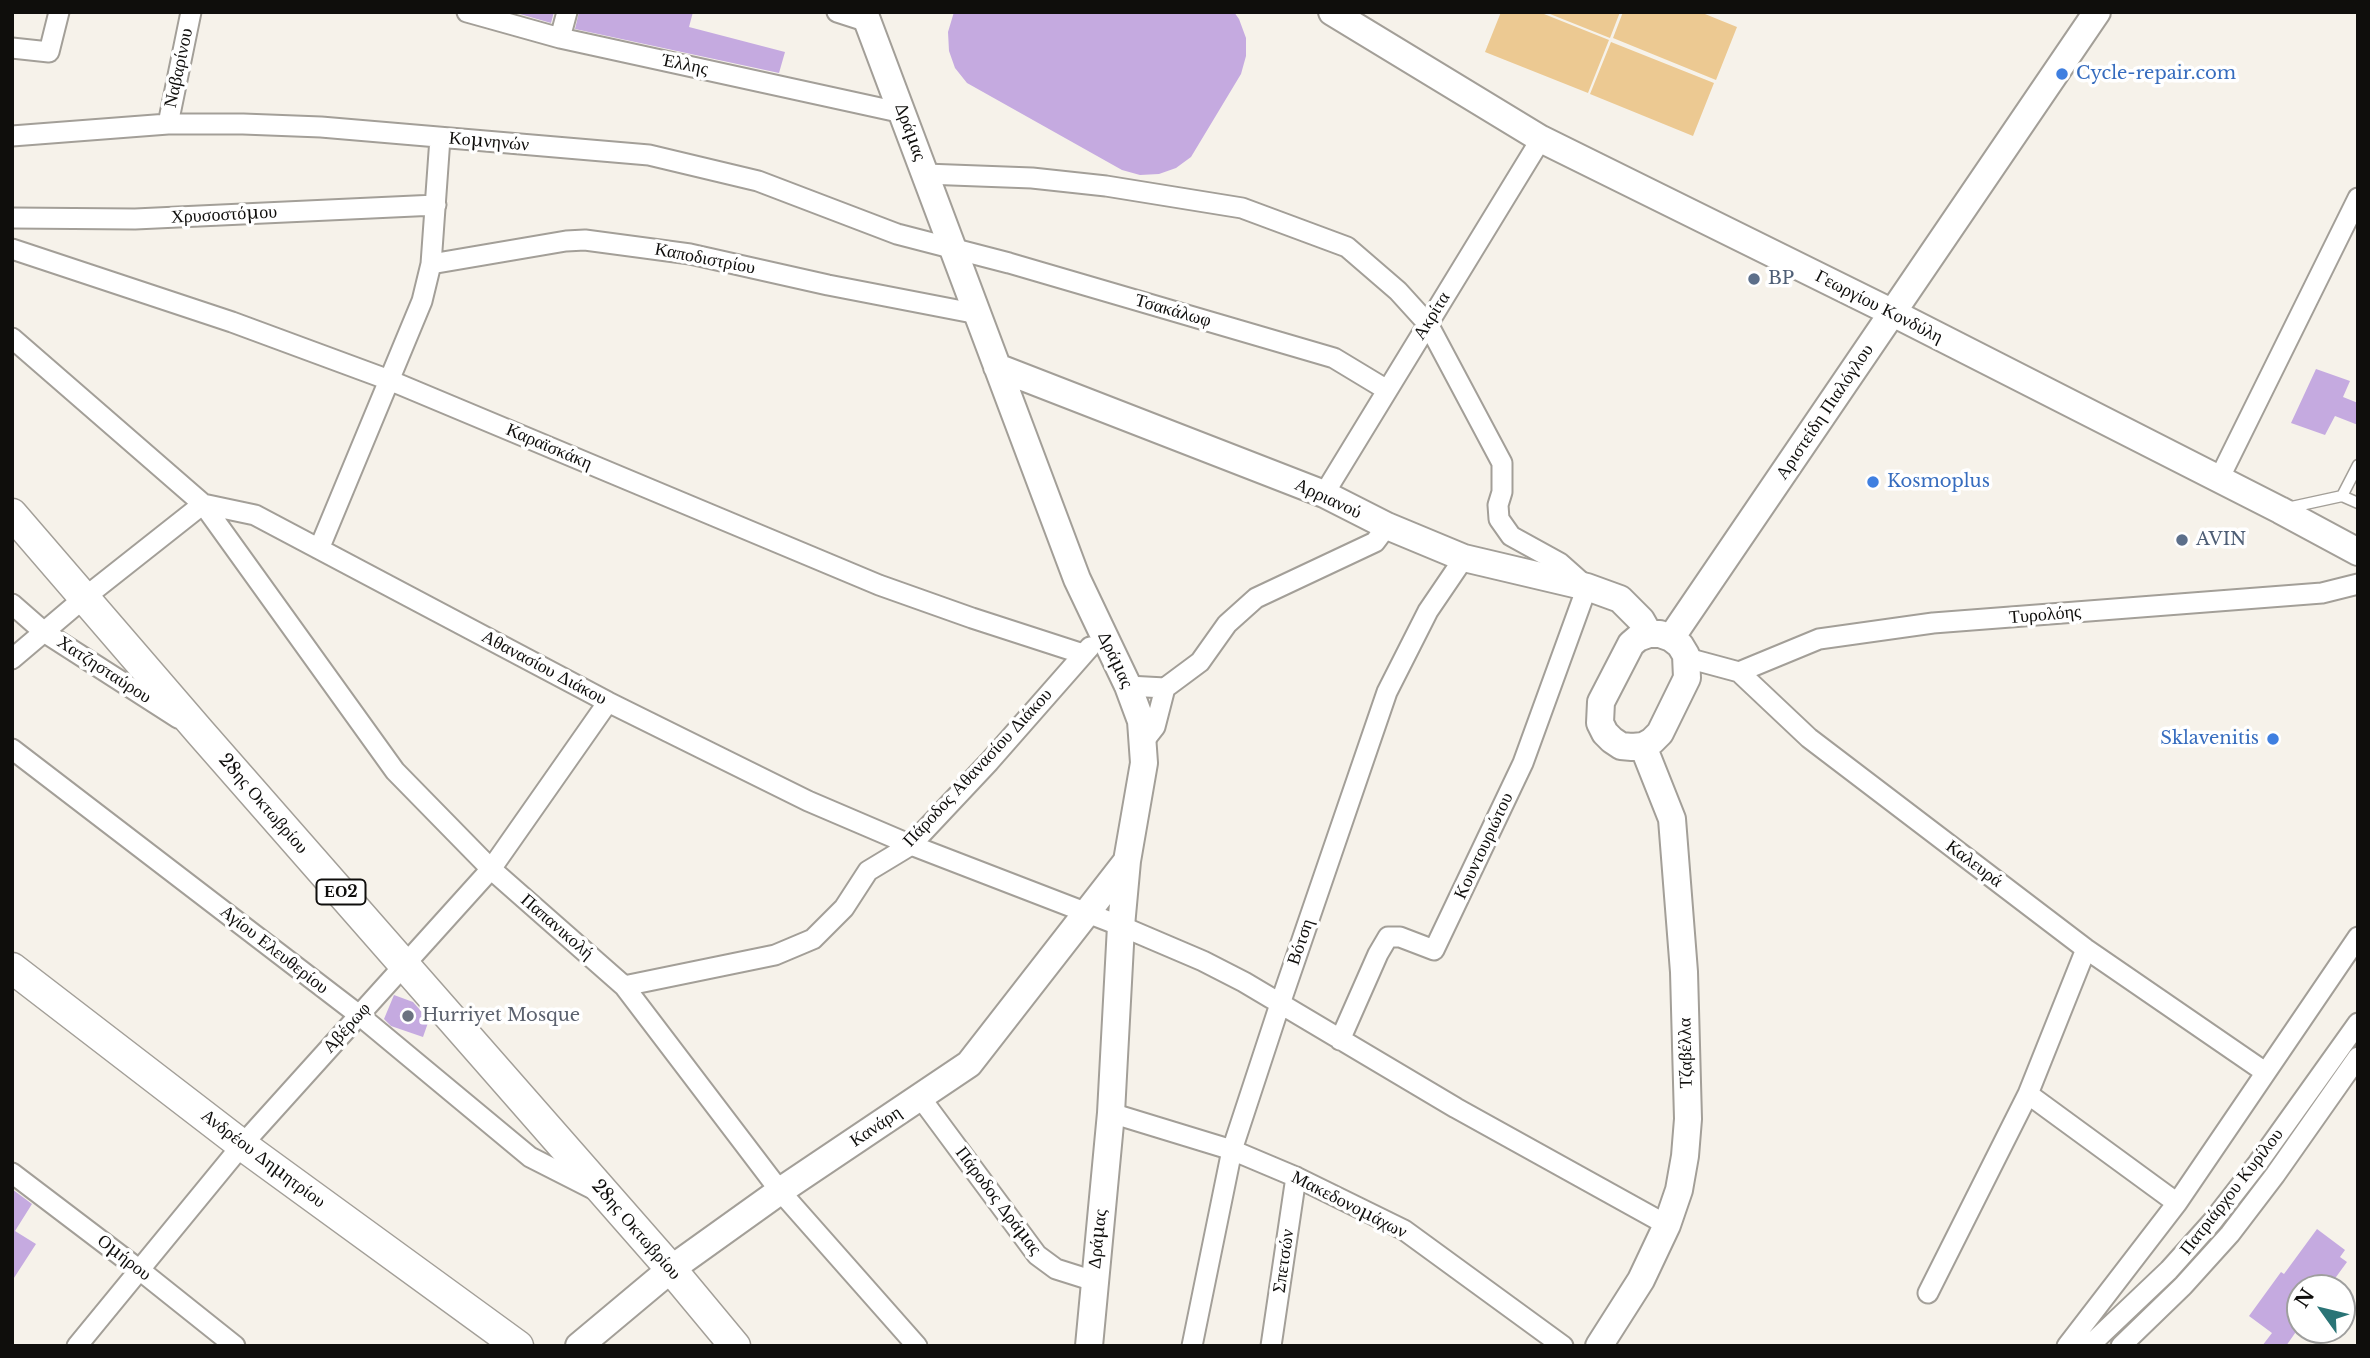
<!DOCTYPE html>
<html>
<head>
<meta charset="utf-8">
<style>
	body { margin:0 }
	#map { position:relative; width:2370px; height:1358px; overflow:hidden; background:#f6f2ea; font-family:"Libre Baskerville",serif }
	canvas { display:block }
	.frame { position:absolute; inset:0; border:14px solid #0f0e0c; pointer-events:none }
	.north { position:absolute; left:2286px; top:1274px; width:70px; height:70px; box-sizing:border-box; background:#fff; border:2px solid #9f9f9e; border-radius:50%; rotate:304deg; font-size:19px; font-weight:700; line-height:28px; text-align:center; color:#0f0e0c }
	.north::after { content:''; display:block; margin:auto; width:24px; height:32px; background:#2a7476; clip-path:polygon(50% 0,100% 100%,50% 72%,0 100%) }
</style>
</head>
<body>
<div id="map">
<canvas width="2370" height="1358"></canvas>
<div class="frame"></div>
<div class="north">N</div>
</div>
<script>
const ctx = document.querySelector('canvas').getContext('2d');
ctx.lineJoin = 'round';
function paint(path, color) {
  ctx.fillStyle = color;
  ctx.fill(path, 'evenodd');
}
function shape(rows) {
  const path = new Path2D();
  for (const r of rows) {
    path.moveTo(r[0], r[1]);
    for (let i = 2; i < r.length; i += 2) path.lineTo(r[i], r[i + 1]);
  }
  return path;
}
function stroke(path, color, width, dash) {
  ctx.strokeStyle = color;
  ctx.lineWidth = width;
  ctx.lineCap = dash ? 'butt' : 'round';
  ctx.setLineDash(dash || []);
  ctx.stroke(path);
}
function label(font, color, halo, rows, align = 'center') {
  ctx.font = font + ' "Libre Baskerville",serif';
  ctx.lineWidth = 7;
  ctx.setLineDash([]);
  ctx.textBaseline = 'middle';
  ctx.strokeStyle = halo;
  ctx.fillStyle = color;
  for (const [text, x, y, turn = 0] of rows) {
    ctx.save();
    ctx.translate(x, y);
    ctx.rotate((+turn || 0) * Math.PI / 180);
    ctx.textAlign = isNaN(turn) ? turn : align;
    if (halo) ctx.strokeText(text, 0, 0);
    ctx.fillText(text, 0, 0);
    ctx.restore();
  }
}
paint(shape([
	[1501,12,1539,12,1609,40,1588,93,1485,52],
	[1545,12,1620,12,1610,38],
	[1623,12,1700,12,1737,27,1716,80,1613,38],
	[1611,42,1714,83,1693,136,1590,94]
]), '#ecc992');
paint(shape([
	[513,12,554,12,551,23],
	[579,12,693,12,689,27,785,52,779,73,575,29],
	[954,12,1234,12,1239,19,1246,38,1246,56,1241,74,1191,157,1176,168,1159,174,1140,175,1122,170,967,83,955,68,949,51,948,32],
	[2316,369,2350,381,2343,397,2358,403,2358,425,2335,416,2325,435,2291,423],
	[394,995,413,1002,429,1020,423,1037,391,1026,384,1019],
	[12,1189,32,1204,15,1231,36,1244,12,1281],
	[2317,1229,2345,1250,2340,1257,2347,1262,2328,1288,2300,1288,2300,1326,2286,1346,2262,1346,2272,1333,2249,1316,2281,1272,2284,1274]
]), '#c5aae0');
const lane = shape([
	[2342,496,2358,465],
	[2287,508,2342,496,2358,503]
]);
const street = shape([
	[467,12,560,38,903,113],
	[837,12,868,22],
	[560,38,567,12],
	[12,48,49,52,59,12],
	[168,124,191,12],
	[12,136,168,124,243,124,321,127,649,155,758,181,897,234,1009,263,1334,358,1387,390],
	[925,174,1032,178,1106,186,1242,208,1347,247,1398,291,1428,324,1502,463,1502,492,1498,505,1499,519,1511,536,1560,563,1587,587,1523,763,1434,950,1400,937,1388,937,1378,954,1340,1040],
	[12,218,135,219,436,205],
	[12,249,232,322,389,380,879,585,972,618,1083,654],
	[431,264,566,241,585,240,690,254,828,285,978,314],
	[12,338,203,504,255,515,608,702,808,801,911,845,1121,926,1203,961,1244,982,1456,1108,1667,1225],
	[2219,479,2358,198],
	[1324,494,1541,139],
	[203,504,395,771,491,869,624,986,780,1191,917,1346],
	[319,549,422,301,431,264,440,138],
	[12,604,44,632,178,718],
	[1687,658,1739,672,1809,738,2086,949,2265,1072],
	[12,659,84,598,203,504],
	[1739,672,1819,639,1933,623,2322,593,2358,584],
	[1128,686,1165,688,1200,662,1227,624,1256,598,1375,542,1387,526],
	[1144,741,1155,727,1165,688],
	[12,749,359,1015,530,1157,595,1190],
	[624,986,775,955,813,939,844,908,868,871,911,845,989,762,1090,647],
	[2028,1094,2177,1203],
	[920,1097,1037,1255,1056,1269,1094,1281],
	[1111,1113,1232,1150,1296,1177,1404,1230,1563,1346],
	[12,1173,141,1271,235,1346],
	[1928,1293,2028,1094,2086,949],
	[77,1346,242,1145,491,869,608,702],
	[1192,1346,1232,1150,1280,1004,1387,692,1428,611,1464,558],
	[1271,1346,1296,1177],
	[2067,1346,2177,1203,2358,937],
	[2089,1346,2169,1270,2212,1222,2258,1163,2358,1023],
	[2121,1346,2183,1286,2230,1234,2275,1175,2358,1057]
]);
const secondary = shape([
	[864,12,1077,579,1128,686,1141,721,1144,763,1127,861,1121,926,1111,1113,1089,1346],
	[1332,12,1541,139,1893,313,2280,510,2358,552],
	[997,367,1324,494,1387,526,1464,558,1587,587,1620,599,1641,620,1649,634],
	[1649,634,1660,634,1671,638,1680,645,1686,655,1687,678,1660,733,1652,741,1643,746,1632,747,1621,746,1612,740,1605,733,1600,723,1601,702,1631,644,1638,638,1649,634],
	[1671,638,2097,12],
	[579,1346,671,1269,780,1191,969,1064,1127,861],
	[1599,1346,1641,1280,1667,1225,1679,1190,1685,1156,1688,1119,1684,972,1672,819,1643,746]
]);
const primary = shape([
	[12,514,200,732,671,1269,735,1346],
	[12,968,242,1145,518,1346]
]);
stroke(lane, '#a39f98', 13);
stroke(street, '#a39f98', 23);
stroke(secondary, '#a39f98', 30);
stroke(primary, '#a39f98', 33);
stroke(lane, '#fff', 10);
stroke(street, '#fff', 19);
stroke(secondary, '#fff', 26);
stroke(primary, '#fff', 30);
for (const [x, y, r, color] of [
	[2062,74,7,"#3f7fe0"],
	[1754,279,7,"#5c6f8a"],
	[1873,482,7,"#3f7fe0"],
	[2182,540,7,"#5c6f8a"],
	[2273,739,7,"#3f7fe0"],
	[408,1016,7,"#6b7280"]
]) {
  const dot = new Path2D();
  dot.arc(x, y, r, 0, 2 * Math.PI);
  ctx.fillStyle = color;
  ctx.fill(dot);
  stroke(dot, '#fff', 2.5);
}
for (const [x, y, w] of [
	[341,892,49]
]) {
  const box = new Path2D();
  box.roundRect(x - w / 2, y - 12.5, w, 25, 5);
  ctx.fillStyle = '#fff';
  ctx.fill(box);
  stroke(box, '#0f0e0c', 2);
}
label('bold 16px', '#0f0e0c', null, [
	["ΕΟ2",341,892]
]);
label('18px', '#0f0e0c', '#fff', [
	["Έλλης",685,65,12],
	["Ναβαρίνου",179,68,-78],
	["Δράμας",910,132,70],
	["Κομνηνών",489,142,5],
	["Χρυσοστόμου",224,215,-3],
	["Καποδιστρίου",705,259,11],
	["Γεωργίου Κονδύλη",1879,307,27],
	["Τσακάλωφ",1173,311,16],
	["Ακρίτα",1432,316,-58],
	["Αριστείδη Πιαλόγλου",1825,412,-56],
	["Καραϊσκάκη",549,447,23],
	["Αρριανού",1328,499,25],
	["Τυρολόης",2045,615,-5],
	["Δράμας",1115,660,65],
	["Αθανασίου Διάκου",544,668,28],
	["Χατζησταύρου",104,670,33],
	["Πάροδος Αθανασίου Διάκου",978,768,-47],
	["28ης Οκτωβρίου",263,804,49],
	["Κουντουριώτου",1484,846,-65],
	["Καλευρά",1974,864,37],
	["Παπανικολή",557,927,41],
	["Βότση",1301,942,-71],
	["Αγίου Ελευθερίου",274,950,38],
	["Αβέρωφ",347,1028,-48],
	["Τζαβέλλα",1686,1053,-91],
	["Κανάρη",876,1127,-34],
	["Ανδρέου Δημητρίου",263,1159,37],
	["Πατριάρχου Κυρίλου",2232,1192,-52],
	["Πάροδος Δράμας",998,1201,53],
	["Μακεδονομάχων",1349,1205,27],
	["28ης Οκτωβρίου",636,1230,49],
	["Δράμας",1098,1239,-84],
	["Ομήρου",124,1258,38],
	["Σπετσών",1284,1261,-82]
]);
label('18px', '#366cbe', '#fff', [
	["Cycle-repair.com",2076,74],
	["Kosmoplus",1887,482],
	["Sklavenitis",2259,739,"right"]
], 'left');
label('18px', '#4e5e75', '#fff', [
	["BP",1768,279],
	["AVIN",2196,540]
], 'left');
label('18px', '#5b616d', '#fff', [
	["Hurriyet Mosque",422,1016]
], 'left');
</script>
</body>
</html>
